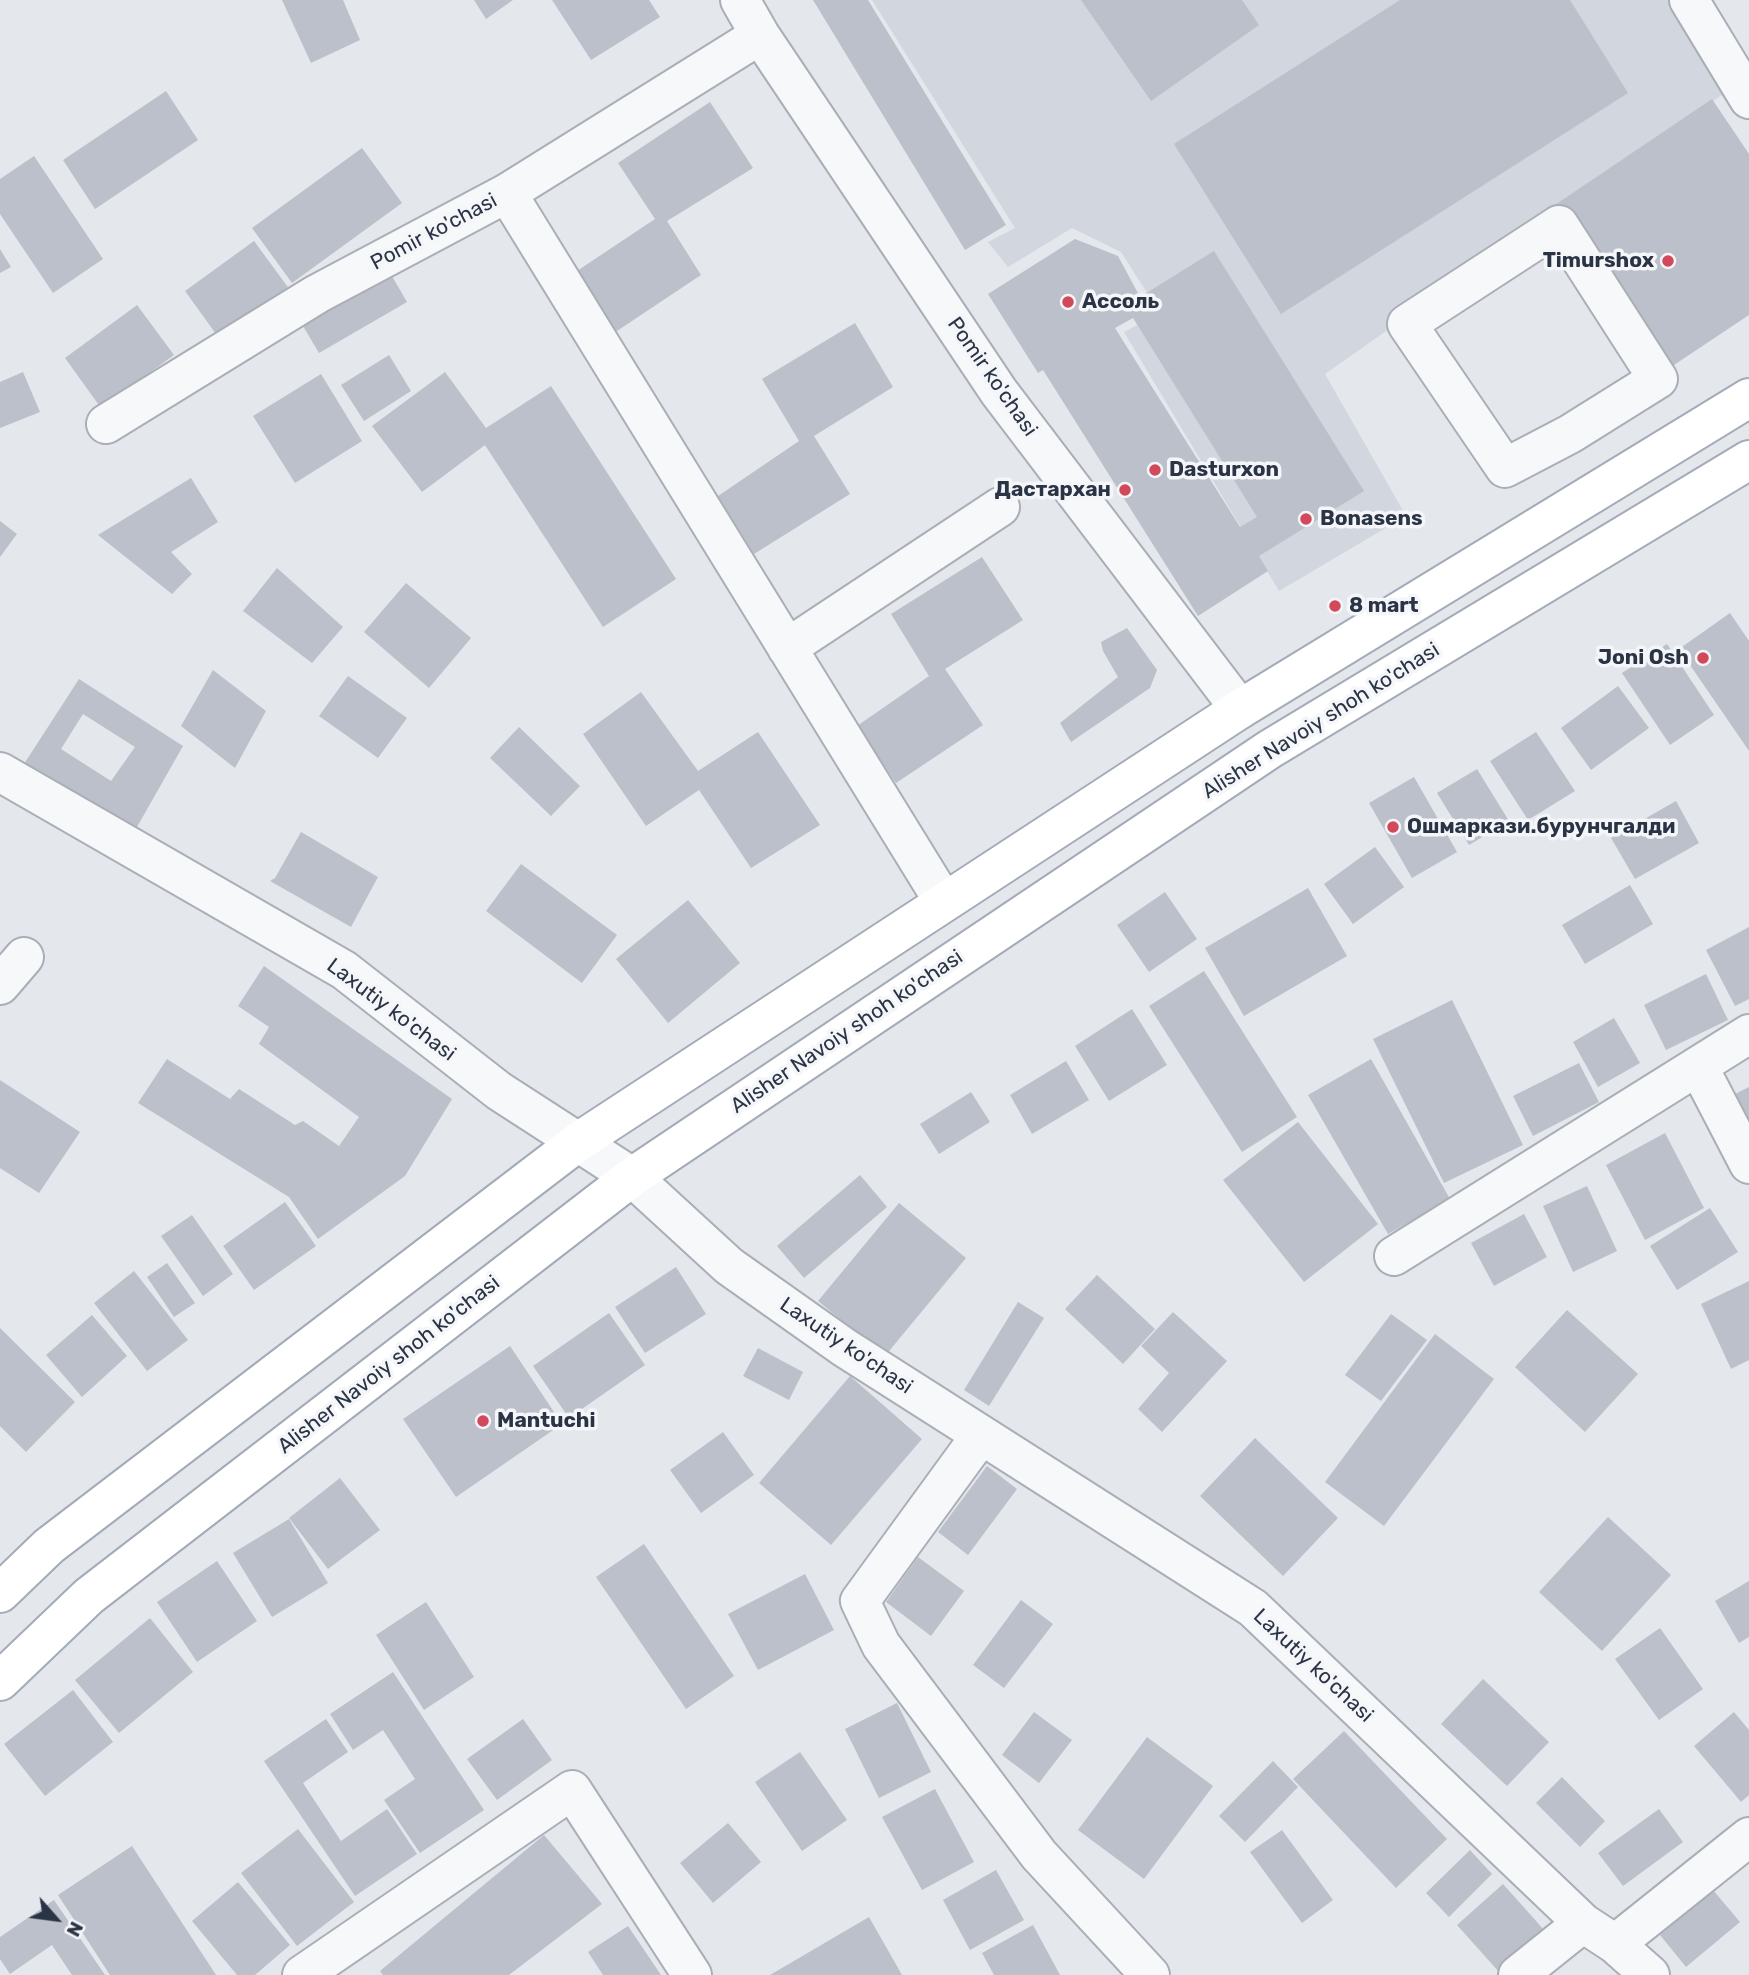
<!DOCTYPE html>
<html>
<head>
<meta charset="utf-8">
<style>
	body { margin:0 }
	#map { position:relative; width:1749px; height:1975px; overflow:hidden; background:#e4e7ec; font-family:Rubik,sans-serif }
	canvas { display:block }
	.north { position:absolute; left:21px; top:1884px; width:70px; height:70px; -webkit-text-stroke:5px #f4f6f9; paint-order:stroke; rotate:118deg; font-size:19px; font-weight:700; line-height:28px; text-align:center; color:#2b3445 }
	.north::after { content:''; display:block; margin:auto; width:24px; height:32px; background:#2b3445; clip-path:polygon(50% 0,100% 100%,50% 72%,0 100%) }
</style>
</head>
<body>
<div id="map">
<canvas width="1749" height="1975"></canvas>
<div class="north">N</div>
</div>
<script>
const ctx = document.querySelector('canvas').getContext('2d');
ctx.lineJoin = 'round';
function paint(path, color) {
  ctx.fillStyle = color;
  ctx.fill(path, 'evenodd');
}
function shape(rows) {
  const path = new Path2D();
  for (const r of rows) {
    path.moveTo(r[0], r[1]);
    for (let i = 2; i < r.length; i += 2) path.lineTo(r[i], r[i + 1]);
  }
  return path;
}
function stroke(path, color, width, dash) {
  ctx.strokeStyle = color;
  ctx.lineWidth = width;
  ctx.lineCap = dash ? 'butt' : 'round';
  ctx.setLineDash(dash || []);
  ctx.stroke(path);
}
function label(font, color, halo, rows, align = 'center') {
  ctx.font = font + ' Rubik,sans-serif';
  ctx.lineWidth = 7;
  ctx.setLineDash([]);
  ctx.textBaseline = 'middle';
  ctx.strokeStyle = halo;
  ctx.fillStyle = color;
  for (const [text, x, y, turn = 0] of rows) {
    ctx.save();
    ctx.translate(x, y);
    ctx.rotate((+turn || 0) * Math.PI / 180);
    ctx.textAlign = isNaN(turn) ? turn : align;
    if (halo) ctx.strokeText(text, 0, 0);
    ctx.fillText(text, 0, 0);
    ctx.restore();
  }
}
paint(shape([
	[872,0,1671,0,1729,90,1325,374,1406,516,1279,591,1124,332,1160,313,1121,252,1072,228,1008,267,988,242,1015,228]
]), '#d2d6de');
paint(shape([
	[282,0,343,0,360,40,311,63],
	[474,0,513,0,486,19],
	[552,0,649,0,660,17,591,60],
	[813,0,868,0,1006,225,965,250],
	[1081,0,1242,0,1259,25,1151,101],
	[1400,0,1570,0,1628,93,1281,314,1174,144],
	[166,91,198,140,95,209,63,160],
	[1712,99,1749,154,1749,315,1662,373,1552,207],
	[710,102,753,168,667,221,701,275,611,335,571,275,655,219,618,163],
	[362,148,402,203,292,283,252,228],
	[34,156,103,259,53,293,0,214,0,179],
	[1075,239,1118,256,1140,297,1214,251,1364,491,1259,556,1268,571,1198,616,1043,370,1038,373,988,294],
	[1133,318,1257,517,1240,527,1115,328],
	[254,241,290,290,221,341,185,291],
	[0,249,11,267,0,273],
	[385,264,407,302,319,353,297,316],
	[137,305,174,355,101,408,65,358],
	[855,323,893,387,814,436,850,494,754,554,718,496,799,441,762,379],
	[389,355,411,391,364,421,341,385],
	[23,372,40,412,0,428,0,382],
	[445,372,486,428,551,386,676,579,603,627,485,445,422,492,372,426],
	[321,374,362,441,295,483,253,416],
	[191,478,218,522,171,552,192,574,172,594,98,535],
	[0,521,17,534,0,557],
	[982,557,1023,620,945,669,983,725,896,783,857,726,929,676,891,614],
	[277,568,343,627,312,663,243,611],
	[406,583,471,638,429,688,364,632],
	[1730,613,1749,641,1749,751,1679,649],
	[1127,628,1157,670,1150,688,1071,742,1060,723,1118,677,1103,651,1101,642],
	[1667,644,1714,715,1670,745,1622,673],
	[213,670,266,711,235,768,181,726],
	[348,676,407,718,378,758,319,716],
	[79,679,183,746,133,834,24,764],
	[83,714,135,747,111,781,61,749],
	[1618,686,1649,728,1591,770,1561,728],
	[641,692,698,771,758,732,820,825,751,868,699,790,646,826,583,734],
	[519,727,580,786,551,816,490,758],
	[1536,732,1575,791,1528,820,1490,761],
	[1477,769,1509,821,1469,845,1437,793],
	[1414,777,1457,852,1412,878,1369,803],
	[1676,801,1699,843,1635,879,1611,838],
	[301,832,378,877,351,927,270,881,275,878],
	[1375,847,1404,887,1353,924,1324,884],
	[521,864,617,935,582,983,486,911],
	[1630,885,1653,924,1585,964,1562,925],
	[1308,888,1347,956,1244,1016,1205,948],
	[1165,892,1197,939,1149,972,1117,925],
	[688,900,740,963,668,1023,616,959],
	[1749,927,1749,999,1735,1006,1706,950],
	[264,966,452,1099,405,1176,318,1239,289,1197,138,1103,167,1059,230,1099,239,1089,295,1125,303,1121,339,1146,359,1117,259,1044,269,1027,238,1006],
	[1204,971,1297,1117,1242,1152,1149,1006],
	[1706,974,1728,1020,1666,1050,1644,1005],
	[1452,1000,1523,1145,1444,1183,1373,1039],
	[1132,1009,1167,1065,1109,1101,1075,1046],
	[1614,1018,1640,1063,1598,1087,1573,1042],
	[1371,1059,1450,1199,1388,1234,1308,1095],
	[1066,1061,1089,1100,1032,1134,1010,1095],
	[1579,1063,1599,1102,1533,1136,1513,1096],
	[0,1080,80,1132,39,1193,0,1168],
	[1749,1087,1749,1137,1727,1098],
	[971,1092,990,1122,939,1154,920,1124],
	[1298,1122,1378,1224,1304,1282,1223,1180],
	[1665,1133,1704,1208,1645,1240,1606,1165],
	[860,1175,887,1207,804,1278,777,1246],
	[1587,1186,1617,1251,1573,1272,1543,1206],
	[285,1202,316,1246,254,1290,223,1246],
	[899,1203,966,1258,885,1356,818,1301],
	[1710,1208,1738,1252,1677,1290,1650,1246],
	[1524,1214,1547,1257,1494,1286,1471,1243],
	[192,1215,233,1274,203,1296,161,1236],
	[167,1263,195,1303,174,1317,147,1277],
	[676,1267,706,1314,645,1353,615,1307],
	[134,1271,188,1340,147,1371,94,1303],
	[1097,1275,1155,1329,1123,1364,1065,1309],
	[1749,1281,1749,1360,1731,1369,1701,1304],
	[1018,1302,1044,1318,989,1406,964,1390],
	[1567,1310,1638,1374,1585,1432,1515,1367],
	[1173,1312,1227,1361,1162,1432,1138,1409,1169,1373,1141,1346],
	[609,1313,645,1365,569,1418,533,1366],
	[1391,1314,1427,1340,1381,1401,1345,1375],
	[92,1315,127,1356,82,1397,46,1355],
	[0,1328,75,1402,26,1452,0,1426],
	[1435,1334,1494,1379,1384,1526,1325,1482],
	[510,1346,562,1424,456,1497,403,1419],
	[758,1348,803,1372,789,1400,743,1376],
	[850,1376,922,1439,831,1545,759,1483],
	[723,1432,754,1475,701,1513,670,1470],
	[1255,1438,1338,1518,1283,1576,1200,1496],
	[987,1466,1017,1489,968,1555,938,1532],
	[340,1478,380,1530,328,1569,289,1518],
	[1608,1517,1671,1575,1602,1651,1539,1592],
	[289,1519,328,1583,272,1617,233,1553],
	[644,1544,734,1676,686,1709,596,1577],
	[918,1557,964,1591,931,1636,886,1602],
	[217,1561,257,1621,197,1662,157,1602],
	[805,1574,834,1630,758,1670,728,1614],
	[1749,1581,1749,1637,1739,1643,1715,1601],
	[1021,1600,1053,1624,1004,1688,973,1665],
	[426,1602,474,1677,424,1710,376,1635],
	[150,1618,193,1672,119,1733,75,1680],
	[1660,1628,1703,1689,1659,1720,1615,1659],
	[393,1672,484,1810,420,1853,384,1800,415,1779,383,1730,353,1750,330,1714],
	[1483,1679,1549,1742,1507,1786,1441,1724],
	[73,1690,113,1742,45,1796,4,1744],
	[897,1703,931,1772,879,1798,845,1729],
	[1034,1712,1072,1740,1039,1783,1002,1755],
	[1734,1712,1749,1730,1749,1795,1741,1802,1694,1746],
	[326,1719,348,1752,303,1783,341,1841,387,1809,417,1854,355,1896,264,1761],
	[523,1719,552,1760,497,1800,467,1759],
	[1344,1731,1447,1839,1396,1888,1293,1779],
	[1147,1737,1213,1786,1144,1879,1078,1830],
	[800,1752,847,1820,802,1851,755,1782],
	[1273,1761,1298,1787,1245,1842,1219,1816],
	[1562,1777,1605,1821,1580,1847,1536,1803],
	[935,1789,974,1862,922,1890,882,1817],
	[1659,1809,1683,1842,1623,1886,1598,1853],
	[728,1823,761,1862,713,1903,680,1863],
	[298,1829,354,1902,297,1946,241,1873],
	[1282,1830,1333,1900,1302,1923,1250,1852],
	[544,1835,602,1904,509,1975,383,1975,380,1971],
	[132,1846,216,1975,110,1975,58,1895],
	[1470,1850,1492,1874,1449,1917,1426,1893],
	[996,1870,1024,1920,970,1950,943,1900],
	[238,1882,290,1945,255,1975,237,1975,192,1921],
	[1503,1884,1545,1931,1499,1972,1457,1925],
	[1713,1890,1740,1922,1686,1967,1660,1935],
	[54,1900,105,1975,72,1975,52,1945,10,1974,0,1959,0,1937],
	[869,1917,902,1975,770,1975],
	[1033,1925,1060,1975,994,1975,982,1953],
	[628,1926,661,1975,603,1975,588,1952]
]), '#bbc0ca');
const minor = shape([
	[740,0,760,35,999,392,1240,709],
	[1689,0,1749,99],
	[507,193,944,902],
	[1559,225,1658,379,1570,434,1505,468,1407,324,1559,225],
	[106,424,317,294,507,193,760,35],
	[787,648,1000,507],
	[0,772,344,970,499,1091,632,1177,729,1266,845,1348,1253,1608,1583,1923,1615,1944,1650,1975],
	[0,985,24,957],
	[1698,1066,1749,1164],
	[1394,1256,1749,1034],
	[981,1435,860,1601,881,1645,1039,1855,1150,1975],
	[1615,1944,1749,1837],
	[302,1975,572,1790,692,1975],
	[1518,1975,1583,1923]
]);
const major = shape([
	[0,1593,49,1546,578,1142,1240,709,1749,398],
	[0,1681,89,1596,632,1177,1270,749,1749,460]
]);
stroke(minor, '#a9aeb7', 42);
stroke(major, '#a3abb8', 42);
stroke(minor, '#f7f8fa', 38);
stroke(major, '#fff', 38);
for (const [x, y, r, color] of [
	[1668,261,7,"#d1495b"],
	[1068,302,7,"#d1495b"],
	[1155,470,7,"#d1495b"],
	[1125,490,7,"#d1495b"],
	[1306,519,7,"#d1495b"],
	[1335,606,7,"#d1495b"],
	[1703,658,7,"#d1495b"],
	[1393,827,7,"#d1495b"],
	[483,1421,7,"#d1495b"]
]) {
  const dot = new Path2D();
  dot.arc(x, y, r, 0, 2 * Math.PI);
  ctx.fillStyle = color;
  ctx.fill(dot);
  stroke(dot, '#f4f6f9', 2.5);
}
label('21px', '#2b3445', '#f4f6f9', [
	["Pomir ko'chasi",434,232,-28],
	["Pomir ko'chasi",992,377,55],
	["Alisher Navoiy shoh ko'chasi",1321,721,-32],
	["Laxutiy ko'chasi",391,1010,37],
	["Alisher Navoiy shoh ko'chasi",847,1032,-34],
	["Laxutiy ko'chasi",846,1346,34],
	["Alisher Navoiy shoh ko'chasi",389,1365,-38],
	["Laxutiy ko'chasi",1313,1666,43]
]);
label('bold 21px', '#2b3445', '#f4f6f9', [
	["Timurshox",1654,261,"right"],
	["Ассоль",1082,302],
	["Dasturxon",1169,470],
	["Дастархан",1111,490,"right"],
	["Bonasens",1320,519],
	["8 mart",1349,606],
	["Joni Osh",1689,658,"right"],
	["Ошмаркази.бурунчгалди",1407,827],
	["Mantuchi",497,1421]
], 'left');
</script>
</body>
</html>
